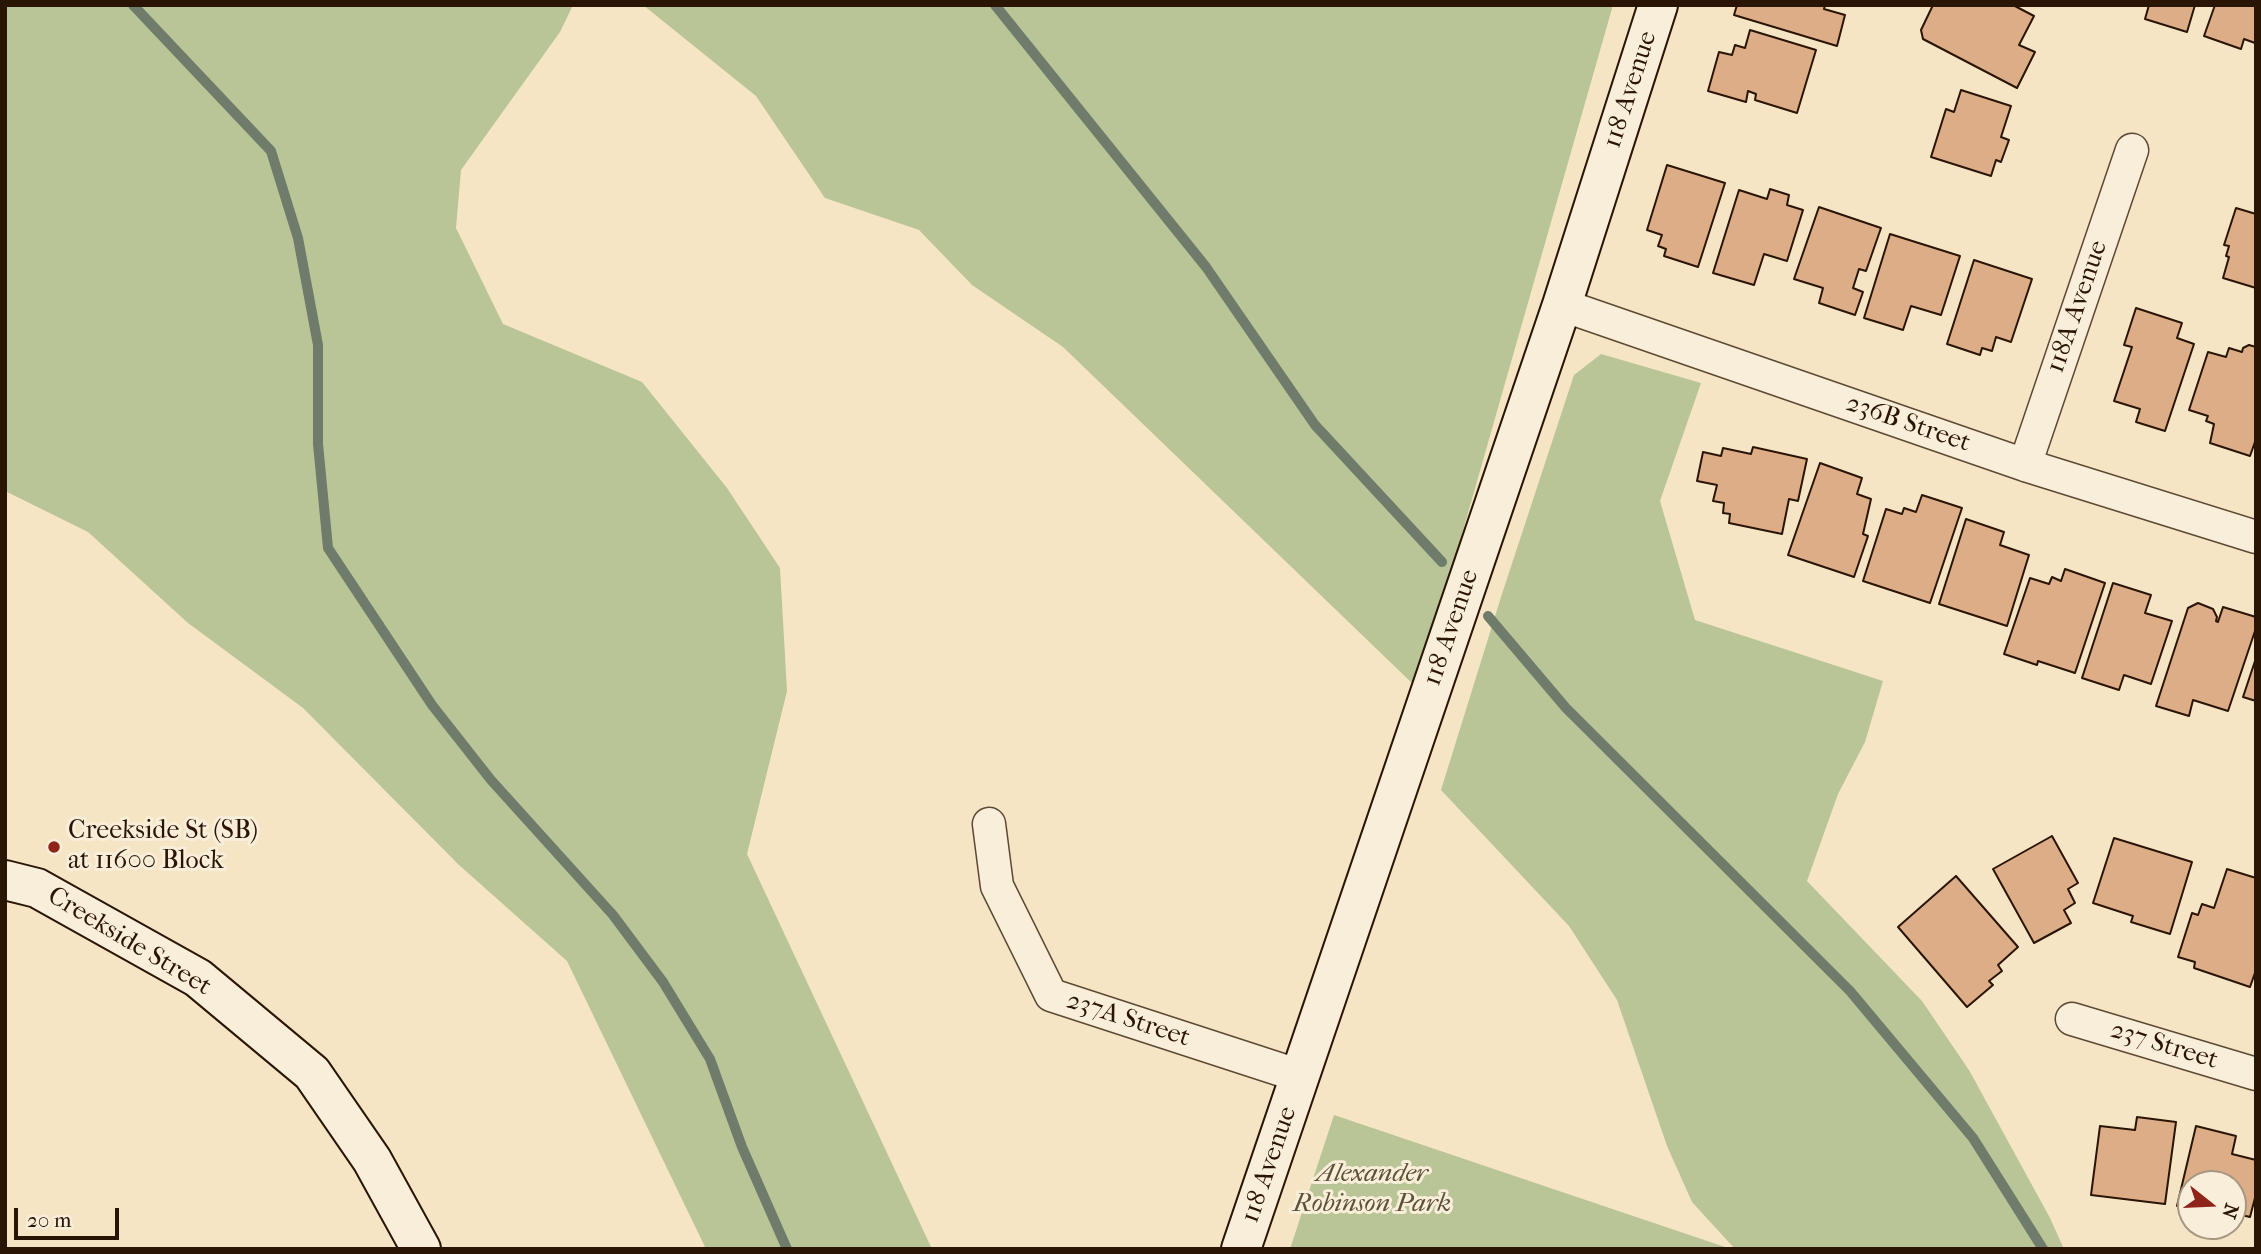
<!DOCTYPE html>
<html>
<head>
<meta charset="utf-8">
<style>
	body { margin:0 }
	#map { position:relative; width:2261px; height:1254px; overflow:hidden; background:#f6e5c4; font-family:"IM FELL French Canon",serif }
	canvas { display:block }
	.frame { position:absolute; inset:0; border:7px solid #2a1403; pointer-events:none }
	.north { position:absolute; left:2177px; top:1170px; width:70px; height:70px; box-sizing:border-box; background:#f9eed9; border:2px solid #a69783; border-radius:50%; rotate:108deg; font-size:19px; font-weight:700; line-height:28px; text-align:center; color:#2a1403 }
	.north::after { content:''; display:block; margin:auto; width:24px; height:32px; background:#8f2418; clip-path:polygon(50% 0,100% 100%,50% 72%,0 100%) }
	.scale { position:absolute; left:14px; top:1208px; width:105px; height:32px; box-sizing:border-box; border:4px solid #2a1403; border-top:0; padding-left:9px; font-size:21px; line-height:24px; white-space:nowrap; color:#2a1403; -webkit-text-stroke:5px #f9eed9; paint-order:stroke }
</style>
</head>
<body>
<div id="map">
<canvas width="2261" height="1254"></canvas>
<div class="frame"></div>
<div class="north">N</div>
<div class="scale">20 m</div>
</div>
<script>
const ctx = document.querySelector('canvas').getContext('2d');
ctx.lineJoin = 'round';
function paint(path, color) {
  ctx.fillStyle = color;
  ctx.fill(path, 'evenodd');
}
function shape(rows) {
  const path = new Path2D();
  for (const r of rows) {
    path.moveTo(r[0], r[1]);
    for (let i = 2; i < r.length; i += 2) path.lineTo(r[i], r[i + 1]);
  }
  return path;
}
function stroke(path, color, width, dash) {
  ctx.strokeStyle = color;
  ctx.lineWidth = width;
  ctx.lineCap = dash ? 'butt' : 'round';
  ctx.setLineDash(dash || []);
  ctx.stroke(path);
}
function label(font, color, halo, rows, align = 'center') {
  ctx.font = font + ' "IM FELL French Canon",serif';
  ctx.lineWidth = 6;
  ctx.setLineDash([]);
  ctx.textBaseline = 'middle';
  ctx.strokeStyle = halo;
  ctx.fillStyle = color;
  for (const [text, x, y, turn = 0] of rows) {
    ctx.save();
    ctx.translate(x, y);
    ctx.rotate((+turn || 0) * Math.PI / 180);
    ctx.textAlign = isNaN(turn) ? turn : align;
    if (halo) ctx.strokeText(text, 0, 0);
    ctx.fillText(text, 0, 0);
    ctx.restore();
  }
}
paint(shape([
	[5,5,573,5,560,32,461,170,456,228,503,324,642,382,727,488,780,568,787,691,747,854,932,1249,706,1249,567,961,459,865,303,708,188,623,88,532,5,491],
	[643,5,1613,5,1456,555,1414,685,1063,347,972,285,919,230,825,198,756,96],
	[1601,354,1701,383,1660,501,1695,620,1883,681,1865,742,1838,794,1807,881,1922,1001,1969,1070,2050,1218,2064,1249,1735,1249,1692,1202,1667,1146,1617,1000,1569,926,1441,790,1501,597,1574,375],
	[1334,1115,1731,1249,1290,1249]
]), '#b9c597');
stroke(shape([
	[133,5,271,151,298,238,318,345,318,444,328,548,432,705,491,780,613,915,663,982,710,1059,742,1147,787,1249],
	[995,5,1206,267,1315,425,1442,562],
	[1488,616,1566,708,1850,991,1973,1138,2043,1249]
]), '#6f7b6b', 10);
const building = shape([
	[1737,5,1825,5,1824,9,1845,15,1837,46,1734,15,1737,5],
	[1933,5,2013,5,2034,16,2019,45,2035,52,2017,88,1923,39,1921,30,1933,5],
	[2149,5,2195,5,2187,32,2145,19,2149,5],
	[2215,5,2256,5,2255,43,2244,39,2241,49,2204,36,2215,5],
	[1750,30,1816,50,1797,113,1755,100,1756,94,1748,91,1746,102,1708,91,1719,52,1732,55,1735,45,1745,48,1750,30],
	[1961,90,2011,106,2001,137,2009,140,2001,162,1996,160,1991,176,1931,157,1946,109,1954,112,1961,90],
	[1667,165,1725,183,1698,267,1664,256,1666,249,1658,246,1662,235,1647,230,1667,165],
	[1770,189,1789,195,1787,205,1803,210,1787,261,1764,254,1754,285,1713,273,1739,190,1767,199,1770,189],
	[1819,207,1881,228,1866,271,1859,269,1853,288,1863,292,1855,315,1819,303,1823,288,1794,279,1819,207],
	[2236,208,2256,214,2256,288,2223,278,2229,257,2226,256,2229,246,2224,245,2236,208],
	[1890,234,1960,256,1941,315,1911,306,1903,330,1864,318,1890,234],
	[1974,260,2032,279,2011,342,1996,337,1992,351,1982,348,1980,355,1947,344,1974,260],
	[2136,308,2182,323,2177,338,2194,344,2165,431,2136,422,2140,409,2114,401,2132,347,2124,345,2136,308],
	[2249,345,2256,347,2256,439,2250,456,2210,443,2214,424,2206,421,2208,416,2189,410,2208,352,2226,357,2229,348,2242,352,2243,348,2249,345],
	[1753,447,1807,459,1798,501,1789,499,1782,534,1729,523,1730,514,1723,513,1724,503,1713,501,1717,485,1697,481,1703,452,1721,456,1723,448,1751,454,1753,447],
	[1820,463,1862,478,1857,494,1871,499,1863,534,1868,536,1854,577,1788,555,1820,463],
	[1922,495,1962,508,1930,603,1863,581,1886,509,1902,514,1904,508,1916,512,1922,495],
	[1966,519,2004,532,2000,545,2029,555,2007,626,1939,604,1966,519],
	[2065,569,2105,583,2075,673,2038,661,2037,665,2004,654,2030,578,2049,584,2052,577,2061,581,2065,569],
	[2113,583,2151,595,2145,613,2172,621,2151,684,2124,675,2119,690,2082,678,2113,583],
	[2198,603,2213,609,2217,617,2216,621,2218,622,2223,607,2256,617,2256,628,2228,711,2193,700,2189,716,2156,706,2188,608,2198,603],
	[2256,658,2256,701,2243,697,2256,658],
	[2052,836,2078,883,2068,889,2075,903,2064,910,2071,923,2034,943,1993,869,2052,836],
	[2114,838,2192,862,2170,934,2131,922,2133,916,2093,903,2114,838],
	[2227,869,2256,878,2256,970,2250,987,2194,968,2195,962,2178,957,2192,913,2198,915,2202,904,2214,908,2227,869],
	[1956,876,2018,947,1998,965,2002,971,1989,981,1993,985,1967,1007,1898,927,1956,876],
	[2137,1117,2176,1122,2165,1204,2091,1195,2100,1126,2135,1130,2137,1117],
	[2196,1126,2236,1136,2232,1154,2256,1160,2256,1194,2250,1217,2233,1213,2233,1184,2191,1184,2191,1209,2177,1206,2196,1126]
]);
paint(building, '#dcad87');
stroke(building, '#2a1403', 2);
const street = shape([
	[1562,305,2025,465,2256,537],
	[2025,465,2132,150],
	[989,824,997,886,1051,995,1300,1076],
	[2072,1019,2256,1074]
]);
const secondary = shape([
	[5,880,37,888,198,978,312,1073,372,1160,421,1249],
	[1241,1249,1562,305,1658,5]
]);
stroke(street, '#5d4833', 35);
stroke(secondary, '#2a1403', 42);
stroke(street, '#f9eed9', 32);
stroke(secondary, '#f9eed9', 38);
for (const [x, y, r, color] of [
	[54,847,7,"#8f2418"]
]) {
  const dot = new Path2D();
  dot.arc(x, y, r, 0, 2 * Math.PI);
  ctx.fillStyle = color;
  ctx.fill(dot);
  stroke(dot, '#f9eed9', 2.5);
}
label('26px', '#2a1403', '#f9eed9', [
	["118 Avenue",1631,90,-72],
	["118A Avenue",2078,307,-71],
	["236B Street",1908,424,19],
	["118 Avenue",1452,628,-71],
	["Creekside Street",129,942,31],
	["237A Street",1128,1020,18],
	["237 Street",2164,1046,17],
	["118 Avenue",1270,1165,-71]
]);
label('26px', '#2a1403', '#f9eed9', [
	["Creekside St (SB)",68,832],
	["at 11600 Block",68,862]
], 'left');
label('italic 26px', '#5c5237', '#f9eed9', [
	["Alexander",1372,1175],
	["Robinson Park",1372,1205]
]);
</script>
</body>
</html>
